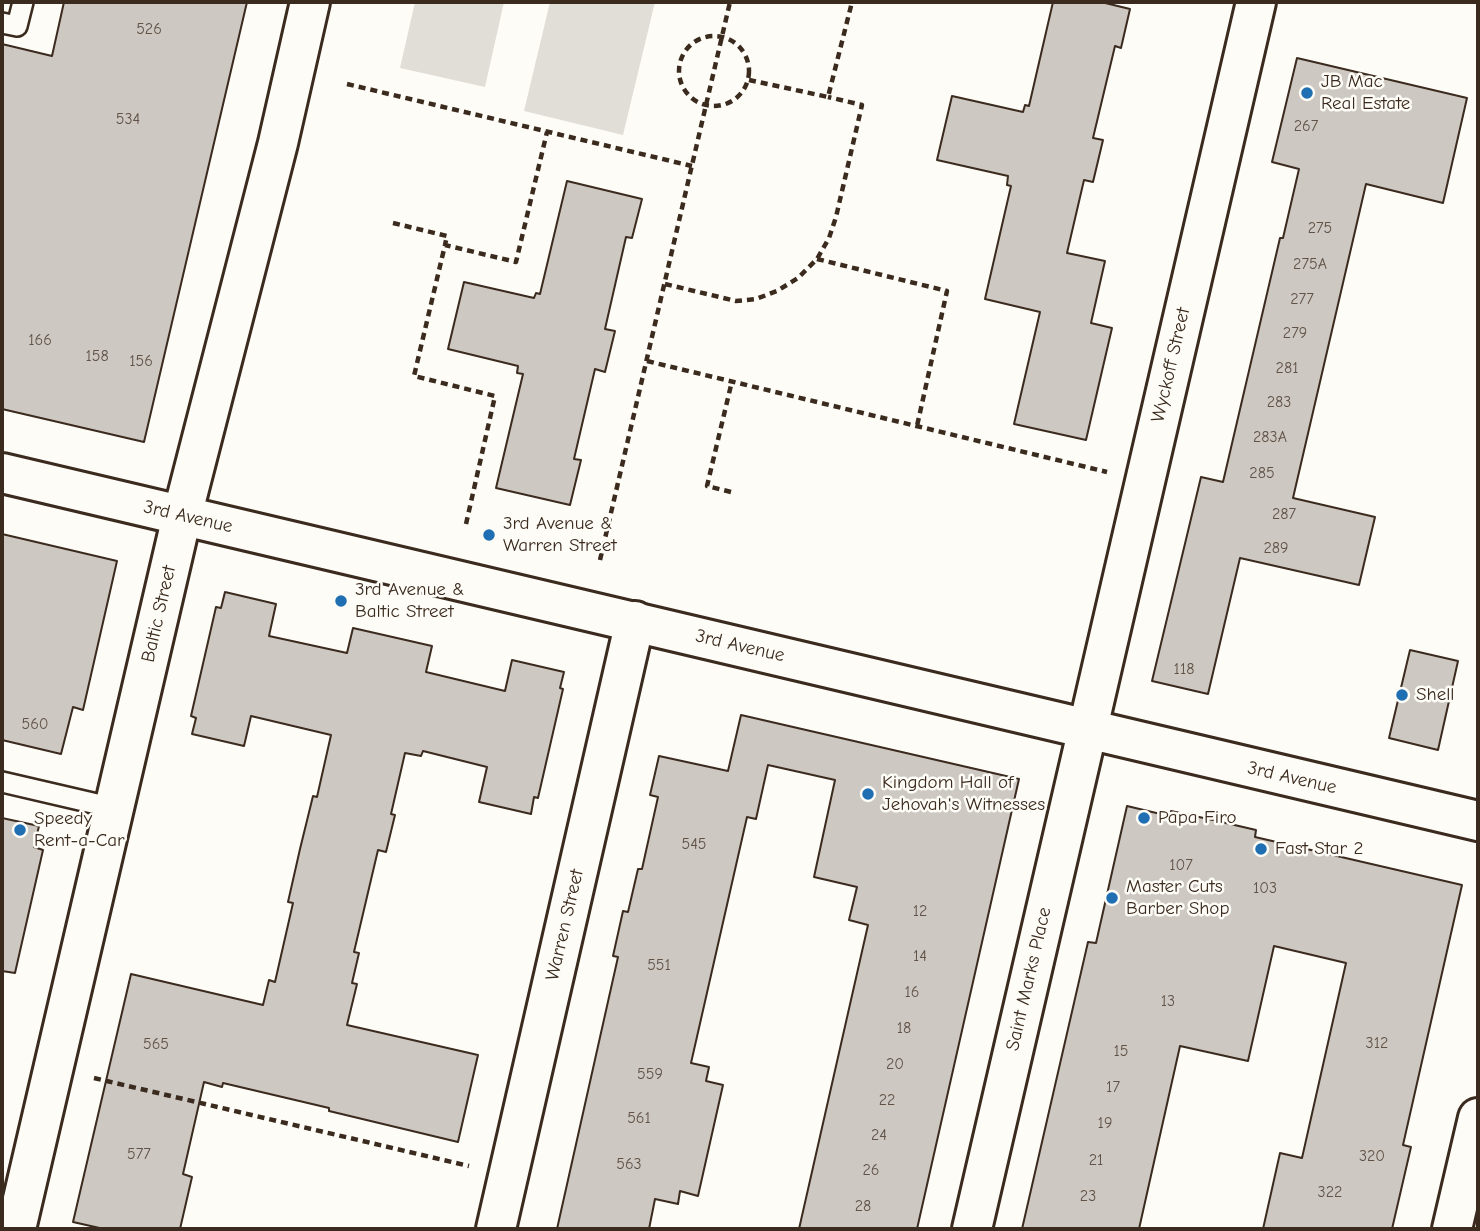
<!DOCTYPE html>
<html>
<head>
<meta charset="utf-8">
<style>
	body { margin:0 }
	#map { position:relative; width:1480px; height:1231px; overflow:hidden; background:#fdfcf7; font-family:"Comic Neue",sans-serif }
	canvas { display:block }
	.frame { position:absolute; inset:0; border:4px solid #3b2a1e; pointer-events:none }
</style>
</head>
<body>
<div id="map">
<canvas width="1480" height="1231"></canvas>
<div class="frame"></div>
</div>
<script>
const ctx = document.querySelector('canvas').getContext('2d');
ctx.lineJoin = 'round';
function paint(path, color) {
  ctx.fillStyle = color;
  ctx.fill(path, 'evenodd');
}
function shape(rows) {
  const path = new Path2D();
  for (const r of rows) {
    if (r.length === 3) {
      path.moveTo(r[0] + r[2], r[1]);
      path.arc(r[0], r[1], r[2], 0, 2 * Math.PI);
      continue;
    }
    path.moveTo(r[0], r[1]);
    for (let i = 2; i < r.length; i += 2) path.lineTo(r[i], r[i + 1]);
  }
  return path;
}
function stroke(path, color, width, dash) {
  ctx.strokeStyle = color;
  ctx.lineWidth = width;
  ctx.lineCap = dash ? 'butt' : 'round';
  ctx.setLineDash(dash || []);
  ctx.stroke(path);
}
function label(font, color, halo, rows, align = 'center') {
  ctx.font = font + ' "Comic Neue",sans-serif';
  ctx.lineWidth = 5;
  ctx.setLineDash([]);
  ctx.textBaseline = 'middle';
  ctx.strokeStyle = halo;
  ctx.fillStyle = color;
  for (const [text, x, y, turn = 0] of rows) {
    ctx.save();
    ctx.translate(x, y);
    ctx.rotate((+turn || 0) * Math.PI / 180);
    ctx.textAlign = isNaN(turn) ? turn : align;
    if (halo) ctx.strokeText(text, 0, 0);
    ctx.fillText(text, 0, 0);
    ctx.restore();
  }
}
paint(shape([
	[415,2,504,2,485,87,400,68],
	[550,2,655,2,623,135,524,111]
]), '#e1ded7');
const building = shape([
	[64,2,247,2,144,442,2,409,2,44,52,56,64,2],
	[1053,2,1101,2,1130,9,1121,48,1115,46,1093,138,1103,140,1093,182,1084,180,1067,253,1105,261,1091,323,1112,328,1086,440,1014,424,1040,312,985,299,1011,186,1007,185,1008,176,937,160,952,96,1023,112,1025,105,1029,106,1053,2],
	[1297,58,1467,98,1443,203,1366,184,1293,498,1375,517,1359,585,1240,558,1208,694,1152,681,1201,477,1223,482,1280,238,1283,238,1299,169,1272,162,1297,58],
	[567,181,642,199,632,238,626,237,605,329,615,331,605,372,595,369,574,459,581,460,570,505,496,488,523,374,517,373,518,366,448,349,464,282,534,298,536,293,540,294,567,181],
	[2,534,117,561,83,710,73,707,61,754,2,740,2,534],
	[225,592,276,604,269,636,347,653,353,628,432,646,426,672,505,691,512,660,564,672,560,688,563,689,538,798,534,797,531,814,479,802,487,767,423,751,421,756,405,753,391,814,395,815,386,852,378,850,354,952,359,953,352,983,357,984,347,1025,478,1055,458,1142,329,1111,329,1108,223,1083,222,1087,204,1082,183,1174,192,1177,180,1229,104,1229,73,1222,131,974,263,1005,269,980,275,982,293,903,288,902,300,849,313,796,317,797,331,735,251,716,244,746,192,734,196,718,191,716,216,607,221,608,225,592],
	[1410,650,1458,661,1438,750,1389,738,1410,650],
	[741,715,1019,779,917,1229,799,1229,868,925,849,920,857,887,814,877,835,780,768,765,756,819,747,817,691,1063,709,1067,706,1081,723,1085,698,1196,680,1191,678,1204,655,1199,649,1229,557,1229,618,957,613,956,623,911,628,912,638,869,642,869,658,797,650,795,659,756,728,771,741,715],
	[1127,806,1169,816,1171,811,1213,820,1256,830,1255,837,1462,885,1403,1145,1411,1147,1392,1229,1263,1229,1280,1153,1302,1158,1346,963,1274,946,1248,1061,1180,1046,1139,1229,1022,1229,1088,942,1096,943,1127,806],
	[2,818,39,826,34,847,43,850,15,973,2,971,2,818]
]);
paint(building, '#cdc8c2');
stroke(building, '#3b2a1e', 2);
const lane = shape([
	[2,23,17,26,23,2],
	[2,782,114,808]
]);
const street = shape([
	[16,1229,182,516,278,143,310,2],
	[496,1229,635,621],
	[972,1229,1256,2],
	[1452,1229,1478,1118]
]);
const secondary = shape([
	[2,473,1478,821]
]);
stroke(lane, '#3b2a1e', 24);
stroke(street, '#3b2a1e', 44);
stroke(secondary, '#3b2a1e', 44);
stroke(shape([
	[714,71,35],
	[749,80,828,97,852,2],
	[347,84,692,166],
	[393,223,447,236,445,245],
	[817,259,947,291,917,426],
	[665,284,736,301,756,299,777,291,798,278,817,259,829,238,836,217,862,105,828,97],
	[647,361,1107,472],
	[731,492,707,486,732,381],
	[466,524,495,396,414,376,445,245,516,262,547,132],
	[600,560,730,2],
	[94,1078,469,1166]
]), '#3b2a1e', 4.5, [7, 5]);
stroke(lane, '#fdfcf7', 19);
stroke(street, '#fdfcf7', 38);
stroke(secondary, '#fdfcf7', 38);
for (const [x, y, r, color] of [
	[1307,93,7,"#1f6fb2"],
	[489,535,7,"#1f6fb2"],
	[341,601,7,"#1f6fb2"],
	[1402,695,7,"#1f6fb2"],
	[868,794,7,"#1f6fb2"],
	[1144,818,7,"#1f6fb2"],
	[20,830,7,"#1f6fb2"],
	[1261,849,7,"#1f6fb2"],
	[1112,898,7,"#1f6fb2"]
]) {
  const dot = new Path2D();
  dot.arc(x, y, r, 0, 2 * Math.PI);
  ctx.fillStyle = color;
  ctx.fill(dot);
  stroke(dot, '#fdfcf7', 2.5);
}
label('16px', '#605247', null, [
	["526",149,29],
	["534",128,119],
	["267",1306,126],
	["275",1320,228],
	["275A",1310,264],
	["277",1302,299],
	["279",1295,333],
	["166",40,340],
	["158",97,356],
	["156",141,361],
	["281",1287,368],
	["283",1279,402],
	["283A",1270,437],
	["285",1262,473],
	["287",1284,514],
	["289",1276,548],
	["118",1184,669],
	["560",35,724],
	["545",694,844],
	["107",1181,865],
	["103",1265,888],
	["12",920,911],
	["14",920,956],
	["551",659,965],
	["16",912,992],
	["13",1168,1001],
	["18",904,1028],
	["312",1377,1043],
	["565",156,1044],
	["15",1121,1051],
	["20",895,1064],
	["559",650,1074],
	["17",1113,1087],
	["22",887,1100],
	["561",639,1118],
	["19",1105,1123],
	["24",879,1135],
	["577",139,1154],
	["320",1372,1156],
	["21",1096,1160],
	["563",629,1164],
	["26",871,1170],
	["322",1330,1192],
	["23",1088,1196],
	["28",863,1206]
]);
label('19px', '#3b2a1e', '#fdfcf7', [
	["JB Mac",1321,82],
	["Real Estate",1321,104],
	["3rd Avenue &",503,524],
	["Warren Street",503,546],
	["3rd Avenue &",355,590],
	["Baltic Street",355,612],
	["Shell",1416,695],
	["Kingdom Hall of",882,783],
	["Jehovah's Witnesses",882,805],
	["Papa Firo",1158,818],
	["Speedy",34,819],
	["Rent-a-Car",34,841],
	["Fast Star 2",1275,849],
	["Master Cuts",1126,887],
	["Barber Shop",1126,909]
], 'left');
label('19px', '#3b2a1e', '#fdfcf7', [
	["Wyckoff Street",1171,365,-77],
	["3rd Avenue",188,517,13],
	["Baltic Street",159,614,-77],
	["3rd Avenue",740,646,13],
	["3rd Avenue",1292,778,13],
	["Warren Street",565,925,-77],
	["Saint Marks Place",1029,979,-77]
]);
</script>
</body>
</html>
